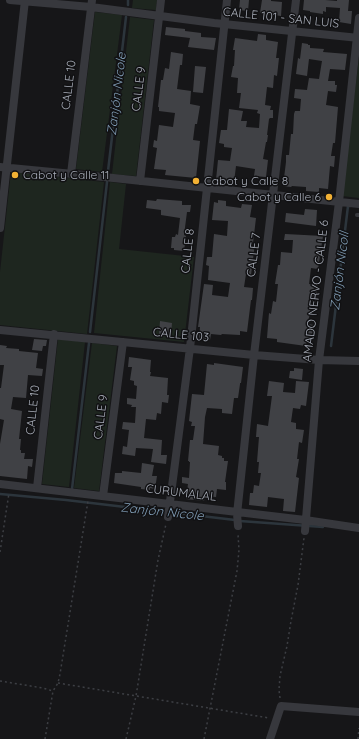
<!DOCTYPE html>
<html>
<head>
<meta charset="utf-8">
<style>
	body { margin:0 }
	canvas { display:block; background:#161618 }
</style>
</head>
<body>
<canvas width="359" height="739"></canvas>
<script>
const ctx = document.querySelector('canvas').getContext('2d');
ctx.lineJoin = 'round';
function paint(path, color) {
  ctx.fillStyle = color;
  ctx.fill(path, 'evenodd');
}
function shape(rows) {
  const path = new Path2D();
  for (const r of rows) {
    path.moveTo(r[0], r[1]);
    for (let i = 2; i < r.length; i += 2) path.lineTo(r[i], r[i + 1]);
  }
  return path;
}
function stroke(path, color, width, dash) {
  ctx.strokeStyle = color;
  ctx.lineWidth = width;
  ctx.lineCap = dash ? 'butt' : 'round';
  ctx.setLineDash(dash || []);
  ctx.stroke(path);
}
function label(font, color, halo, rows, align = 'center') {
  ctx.font = font + ' Quicksand,sans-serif';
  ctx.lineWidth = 3;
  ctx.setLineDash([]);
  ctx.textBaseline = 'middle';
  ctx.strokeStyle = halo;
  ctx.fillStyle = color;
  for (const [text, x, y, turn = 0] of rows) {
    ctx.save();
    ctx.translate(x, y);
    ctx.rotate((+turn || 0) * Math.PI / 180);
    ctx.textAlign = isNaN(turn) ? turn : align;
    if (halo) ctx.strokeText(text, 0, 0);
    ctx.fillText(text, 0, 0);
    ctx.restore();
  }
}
paint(shape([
	[133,0,157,0,156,10,132,8],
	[95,12,122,15,102,172,76,169],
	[130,17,154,20,136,176,112,174],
	[359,57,359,198,342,196],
	[11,172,104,182,87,334,0,325,0,272],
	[110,182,126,184,119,249,194,257,184,342,94,333],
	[58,339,85,342,69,487,42,484],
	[92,343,117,346,99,491,74,488]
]), '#1e261f');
stroke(shape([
	[128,5,128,0],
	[108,171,126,17],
	[90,332,107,182],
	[331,346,348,206,350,206],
	[72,489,89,343],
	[0,494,66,500,235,520],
	[240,521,323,527]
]), '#2c353c', 2.5);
paint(shape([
	[240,0,249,0,248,11,239,10],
	[262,0,271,0,271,1,282,2,281,16,260,13],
	[304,0,325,0,337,1,337,0,349,0,348,11,352,11,351,24,339,22,340,8,326,7,326,12,323,11,323,14,310,12,310,11,303,10],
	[166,27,185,29,185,31,201,33,201,37,216,38,214,50,188,47,190,38,165,35],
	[258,34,266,35,266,40,278,42,276,58,279,58,277,76,274,75,273,88,267,87,265,105,271,106,270,110,273,110,273,118,270,118,269,119,267,135,268,135,267,142,266,142,263,159,268,160,266,177,254,176,255,169,236,166,234,182,216,180,218,160,230,161,232,148,224,147,224,144,219,143,221,130,227,130,229,109,243,111,241,121,247,121,246,127,259,128,260,114,257,113,258,110,239,108,241,93,237,93,238,78,231,77,233,66,234,66,235,50,233,50,235,38,257,41],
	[302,43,308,44,308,45,310,45,310,48,324,49,323,52,347,54,345,70,330,69,328,81,335,81,335,85,337,85,336,92,328,91,326,105,338,107,335,143,333,143,331,156,335,156,334,167,330,166,328,189,319,188,319,192,306,191,306,187,292,186,291,187,283,186,286,162,286,155,289,155,291,134,293,134,294,114,295,111,300,111,301,99,294,98,295,89,307,90,309,78,319,79,322,61,309,59,307,76,296,74,298,58,300,59],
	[171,52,183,54,182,65,180,65,177,89,191,91,190,104,200,106,197,124,195,124,193,140,200,141,196,178,165,175,166,170,154,169,157,148,153,147,154,140,157,141,159,125,173,127,175,113,159,111,159,107,158,107,161,80,163,80,165,68,169,69],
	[195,66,206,67,203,93,193,92],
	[157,199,182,201,182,205,191,205,190,212,187,212,184,235,186,236,184,251,174,250,174,248,171,248,172,237,175,237,176,234,178,235,180,218,161,215,161,210,146,208,147,200,156,201],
	[218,200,226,201,226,206,241,208,242,204,252,205,250,217,256,218,253,243,254,243,254,251,251,275,246,274,244,287,253,288,252,300,251,300,247,332,240,331,240,335,222,334,221,335,211,334,210,340,199,339,200,327,198,327,204,284,213,285,212,295,228,297,230,283,208,280,209,266,206,265,207,257,212,257,214,234,227,236,228,221,212,220,214,202,218,203],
	[305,209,317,210,316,226,285,222,286,213,304,215],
	[285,234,323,236,318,269,311,268,309,284,318,285,315,306,311,305,308,324,314,325,313,340,307,339,306,346,277,342,277,339,267,338,269,313,271,314,273,301,276,302,278,284,275,284,278,265,280,265,281,252,292,253,293,240,284,240],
	[160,321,172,323,171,335,159,334],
	[34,339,47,340,46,346,43,346,42,351,32,350],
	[0,345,7,346,6,348,19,349,19,351,38,353,36,368,43,369,42,376,28,375,26,398,13,397,11,409,22,411,19,439,21,439,20,450,21,450,21,453,25,453,24,459,33,459,32,467,28,466,27,479,0,476,0,444,4,420,0,419,0,388,1,388,4,365,0,365],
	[129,357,151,360,150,372,151,372,150,376,168,378,167,395,169,395,168,403,162,402,161,414,157,413,156,420,146,419,144,438,162,440,161,455,167,455,166,464,151,462,153,449,136,448,135,456,122,454,123,446,127,447,129,430,122,429,123,422,135,423,136,407,131,407,132,405,127,404,127,398,136,399,137,386,134,385,134,381,130,380,132,367,128,367],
	[214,363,243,367,241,383,240,383,240,384,238,398,234,398,232,414,222,413,222,409,207,408,205,417,203,444,219,446,218,455,222,456,222,458,224,458,224,461,228,461,225,482,226,482,226,490,217,489,216,497,205,496,204,501,186,499,188,484,182,483,182,477,189,478,190,462,189,462,189,461,188,461,190,440,193,440,195,426,191,426,192,422,189,421,192,394,204,395,207,364,214,365],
	[294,368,303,369,302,380,289,378,290,371,294,371],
	[269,381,284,383,283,392,295,393,296,381,309,382,306,406,301,405,300,409,293,408,291,422,296,423,296,429,304,430,302,443,299,442,297,459,299,459,296,477,299,478,295,512,283,511,284,499,268,497,267,507,249,505,250,493,253,493,254,485,259,486,261,473,258,473,259,462,257,462,259,437,256,437,257,424,268,426,272,396,267,396],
	[142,463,154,465,152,476,157,476,155,489,150,488,150,490,141,489,141,487,114,483,115,473,122,473,122,471,141,473]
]), '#404145');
stroke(shape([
	[0,552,9,493],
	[0,681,43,688,53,691],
	[58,683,269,718],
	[280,698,279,690,280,676,287,646,291,621,298,585,304,538],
	[45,739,53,691,58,683,60,674,88,501],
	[126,739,136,696,158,560,166,524],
	[204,739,237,571,239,550,238,534],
	[358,739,359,728]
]), '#3d3f44', 1.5, [2, 3]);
stroke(shape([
	[357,215,359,215]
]), '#37383d', 4);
stroke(shape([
	[10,0,91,7,214,23,359,38],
	[0,167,104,177,359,204],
	[71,174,92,0],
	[140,181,161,0],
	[0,228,25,0],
	[0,330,254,355,319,360,359,361],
	[0,484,305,520,359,528],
	[37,488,54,334],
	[103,496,123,342],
	[168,517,190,348,227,0],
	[238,526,237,514,254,355,296,0],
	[305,531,319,360,339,202,359,18],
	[270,739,281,706,359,712]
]), '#37383d', 8);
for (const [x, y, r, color] of [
	[15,175,4,"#f2b134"],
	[196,181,4,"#f2b134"],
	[329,197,4,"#f2b134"]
]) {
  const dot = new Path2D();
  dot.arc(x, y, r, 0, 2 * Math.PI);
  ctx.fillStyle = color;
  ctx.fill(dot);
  stroke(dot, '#111113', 1.5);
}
label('12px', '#a8adb8', '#111113', [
	["CALLE 101 - SAN LUIS",281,18,6],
	["CALLE 10",69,85,-83],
	["CALLE 9",139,89,-83],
	["CALLE 8",188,251,-84],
	["CALLE 7",254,255,-83],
	["AMADO NERVO - CALLE 6",316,291,-83],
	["CALLE 103",181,335,6],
	["CALLE 10",33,410,-84],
	["CALLE 9",101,417,-83],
	["CURUMALAL",181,493,7]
]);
label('12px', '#a8adb8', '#111113', [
	["Cabot y Calle 11",23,175],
	["Cabot y Calle 8",204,181],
	["Cabot y Calle 6",321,197,"right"]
], 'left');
label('italic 13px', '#7f9bb3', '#111113', [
	["Zanjón Nicole",117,94,-83],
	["Zanjón Nicoll",340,271,-83],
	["Zanjón Nicole",162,512,6]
]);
</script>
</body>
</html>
